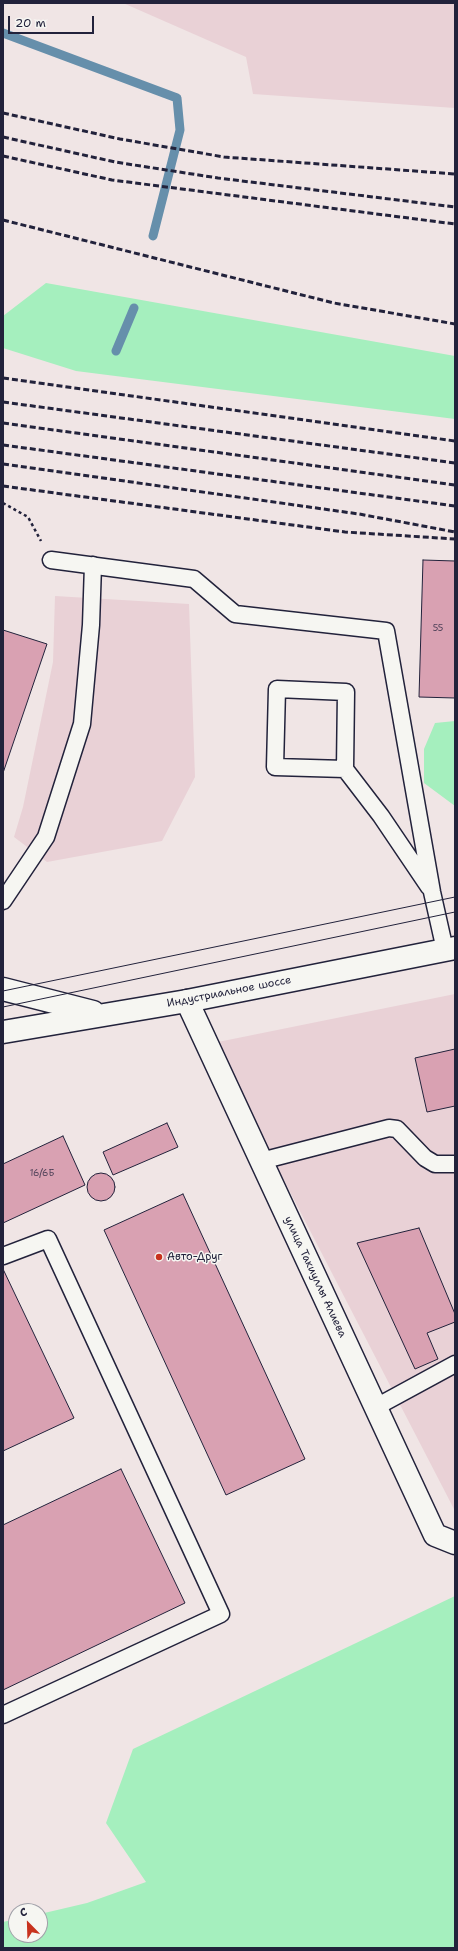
<!DOCTYPE html>
<html>
<head>
<meta charset="utf-8">
<style>
	body { margin:0 }
	#map { position:relative; width:458px; height:1951px; overflow:hidden; background:#f0e5e5; font-family:"Shantell Sans",sans-serif }
	canvas { display:block }
	.frame { position:absolute; inset:0; border:4px solid #22223b; pointer-events:none }
	.north { position:absolute; left:8px; top:1903px; width:40px; height:40px; box-sizing:border-box; background:#f6f6f2; border:1px solid #a1a1a9; border-radius:50%; rotate:337deg; font-size:11px; font-weight:700; line-height:16px; text-align:center; color:#22223b }
	.north::after { content:''; display:block; margin:auto; width:14px; height:18px; background:#c8321e; clip-path:polygon(50% 0,100% 100%,50% 72%,0 100%) }
	.scale { position:absolute; left:8px; top:16px; width:86px; height:18px; box-sizing:border-box; border:2px solid #22223b; border-top:0; padding-left:5px; font-size:12px; line-height:14px; white-space:nowrap; color:#22223b; -webkit-text-stroke:3px #f6f6f2; paint-order:stroke }
</style>
</head>
<body>
<div id="map">
<canvas width="458" height="1951"></canvas>
<div class="frame"></div>
<div class="north">С</div>
<div class="scale">20 m</div>
</div>
<script>
const ctx = document.querySelector('canvas').getContext('2d');
ctx.lineJoin = 'round';
function paint(path, color) {
  ctx.fillStyle = color;
  ctx.fill(path, 'evenodd');
}
function shape(rows) {
  const path = new Path2D();
  for (const r of rows) {
    if (r.length === 3) {
      path.moveTo(r[0] + r[2], r[1]);
      path.arc(r[0], r[1], r[2], 0, 2 * Math.PI);
      continue;
    }
    path.moveTo(r[0], r[1]);
    for (let i = 2; i < r.length; i += 2) path.lineTo(r[i], r[i + 1]);
  }
  return path;
}
function stroke(path, color, width, dash) {
  ctx.strokeStyle = color;
  ctx.lineWidth = width;
  ctx.lineCap = dash ? 'butt' : 'round';
  ctx.setLineDash(dash || []);
  ctx.stroke(path);
}
function label(font, color, halo, rows, align = 'center') {
  ctx.font = font + ' "Shantell Sans",sans-serif';
  ctx.lineWidth = 3;
  ctx.setLineDash([]);
  ctx.textBaseline = 'middle';
  ctx.strokeStyle = halo;
  ctx.fillStyle = color;
  for (const [text, x, y, turn = 0] of rows) {
    ctx.save();
    ctx.translate(x, y);
    ctx.rotate((+turn || 0) * Math.PI / 180);
    ctx.textAlign = isNaN(turn) ? turn : align;
    if (halo) ctx.strokeText(text, 0, 0);
    ctx.fillText(text, 0, 0);
    ctx.restore();
  }
}
paint(shape([
	[123,3,455,3,455,108,253,94,246,57],
	[55,596,189,604,195,777,162,841,47,862,14,837,23,807,53,662],
	[455,994,455,1511,213,1043]
]), '#e9d1d6');
paint(shape([
	[46,283,455,356,455,419,76,371,3,348,3,316],
	[455,721,455,806,424,783,424,749,435,723],
	[455,1596,455,1948,3,1948,3,1922,16,1919,16,1935,40,1935,40,1914,87,1903,146,1882,106,1823,133,1749]
]), '#a5efbe');
stroke(shape([
	[3,33,177,98,180,130,153,236],
	[116,351,134,308]
]), '#668fab', 9);
const building = shape([
	[423,560,455,561,455,698,419,697,423,560],
	[3,630,47,644,3,773,3,630],
	[455,1049,455,1106,427,1112,415,1058,455,1049],
	[167,1123,178,1147,113,1175,103,1152,167,1123],
	[63,1136,85,1185,3,1223,3,1164,63,1136],
	[101,1187,14],
	[183,1194,305,1459,226,1495,104,1230,183,1194],
	[419,1228,455,1314,455,1322,427,1333,438,1359,415,1369,357,1243,419,1228],
	[3,1269,74,1418,3,1451,3,1269],
	[121,1469,185,1603,3,1690,3,1525,121,1469]
]);
paint(building, '#d9a1b2');
stroke(building, '#22223b', 1);
const service = shape([
	[51,560,194,579,235,614,386,631,432,892,445,950],
	[345,769,275,767,277,689,346,692,345,769,381,816,429,887],
	[3,901,46,837,82,724,91,625,93,565],
	[261,1161,389,1128,397,1129,425,1158,435,1164,455,1164],
	[3,1256,48,1239,221,1614,3,1715],
	[376,1407,455,1364]
]);
const minor = shape([
	[187,1001,435,1535,455,1543]
]);
const primary = shape([
	[3,989,93,1012],
	[3,1032,187,1001,455,948]
]);
stroke(service, '#22223b', 19);
stroke(minor, '#22223b', 25);
stroke(primary, '#22223b', 25);
stroke(shape([
	[3,503,28,517,41,541]
]), '#22223b', 2.5, [3, 3]);
stroke(service, '#f6f6f2', 16);
stroke(minor, '#f6f6f2', 22);
stroke(primary, '#f6f6f2', 22);
stroke(shape([
	[3,991,455,897],
	[3,1007,455,912]
]), '#22223b', 1);
stroke(shape([
	[3,113,120,139,224,157,455,174],
	[3,137,115,162,218,178,455,207],
	[3,156,112,180,455,224],
	[3,220,334,303,455,324],
	[3,378,455,441],
	[3,402,455,463],
	[3,423,455,485],
	[3,445,455,506],
	[3,464,359,514,455,532],
	[3,486,345,532,455,539]
]), '#22223b', 3, [6, 3]);
for (const [x, y, r, color] of [
	[159,1257,4,"#c8321e"]
]) {
  const dot = new Path2D();
  dot.arc(x, y, r, 0, 2 * Math.PI);
  ctx.fillStyle = color;
  ctx.fill(dot);
  stroke(dot, '#f6f6f2', 1.5);
}
label('9px', '#504259', null, [
	["55",438,629],
	["16/6Б",42,1174]
]);
label('11px', '#22223b', '#f6f6f2', [
	["Индустриальное шоссе",229,992,-11],
	["улица Такиуллы Алиева",315,1277,65]
]);
label('11px', '#22223b', '#f6f6f2', [
	["Авто-Друг",167,1257]
], 'left');
</script>
</body>
</html>
